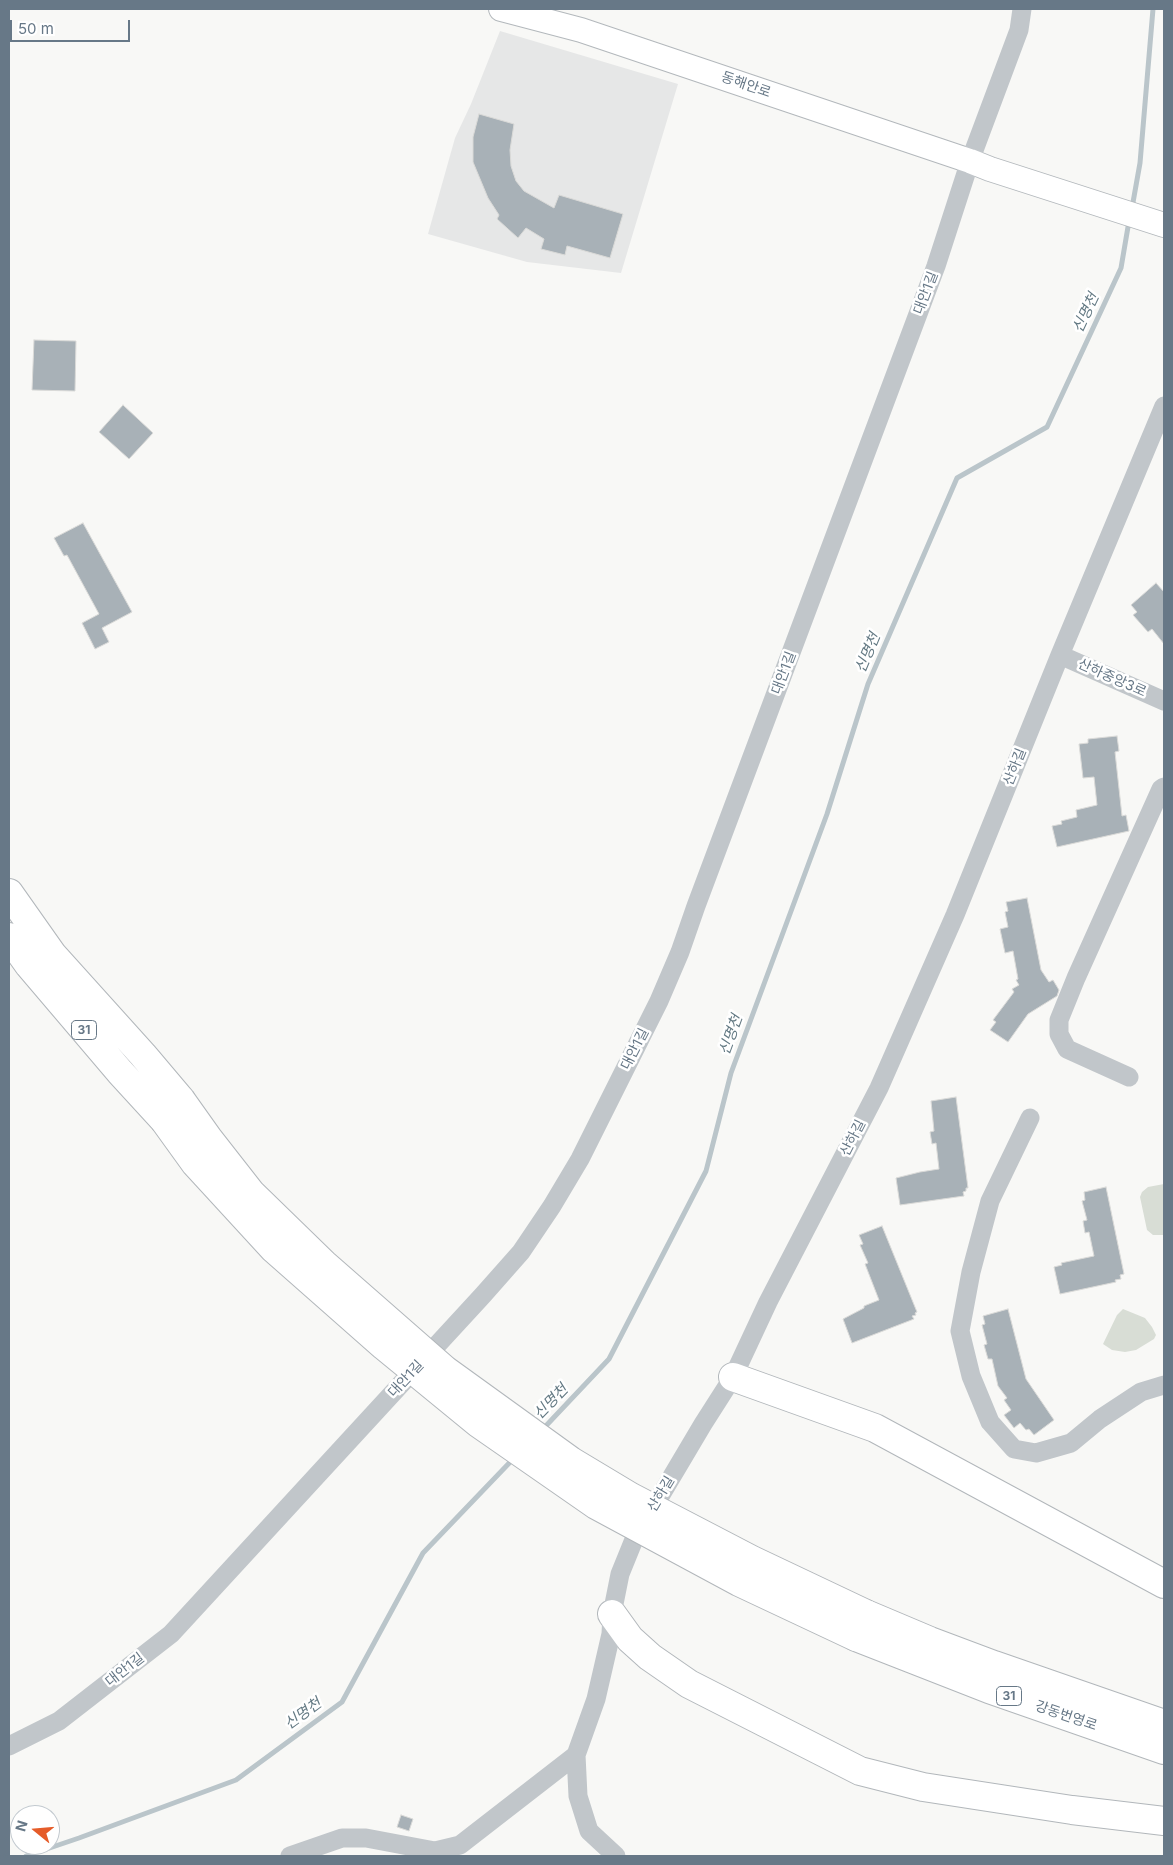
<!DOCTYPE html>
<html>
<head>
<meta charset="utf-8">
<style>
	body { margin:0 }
	#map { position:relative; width:1173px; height:1865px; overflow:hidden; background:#f8f8f6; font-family:Inter,sans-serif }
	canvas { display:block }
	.frame { position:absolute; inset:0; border:10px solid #677887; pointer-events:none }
	.north { position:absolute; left:10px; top:1805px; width:50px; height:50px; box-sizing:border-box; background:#fff; border:1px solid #c2c9cf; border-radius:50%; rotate:287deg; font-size:14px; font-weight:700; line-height:20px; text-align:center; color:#677887 }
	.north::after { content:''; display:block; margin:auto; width:18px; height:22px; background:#e55c29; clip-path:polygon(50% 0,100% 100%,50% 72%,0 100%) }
	.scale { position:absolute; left:10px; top:20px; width:120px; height:22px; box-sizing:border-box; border:2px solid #677887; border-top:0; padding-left:6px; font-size:15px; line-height:18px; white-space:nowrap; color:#677887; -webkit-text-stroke:4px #fff; paint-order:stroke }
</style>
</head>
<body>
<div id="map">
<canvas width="1173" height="1865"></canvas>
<div class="frame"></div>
<div class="north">N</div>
<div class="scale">50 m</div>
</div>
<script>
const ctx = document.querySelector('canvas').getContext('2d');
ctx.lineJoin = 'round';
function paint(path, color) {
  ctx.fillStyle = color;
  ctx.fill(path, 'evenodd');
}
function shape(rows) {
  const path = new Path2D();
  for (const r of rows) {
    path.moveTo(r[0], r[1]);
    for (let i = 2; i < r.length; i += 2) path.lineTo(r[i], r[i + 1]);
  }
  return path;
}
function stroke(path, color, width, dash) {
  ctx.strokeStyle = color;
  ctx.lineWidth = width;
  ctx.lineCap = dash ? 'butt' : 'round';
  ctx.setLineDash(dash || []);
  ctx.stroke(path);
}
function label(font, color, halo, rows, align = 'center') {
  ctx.font = font + ' Inter,"Noto Sans KR",sans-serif';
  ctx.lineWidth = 5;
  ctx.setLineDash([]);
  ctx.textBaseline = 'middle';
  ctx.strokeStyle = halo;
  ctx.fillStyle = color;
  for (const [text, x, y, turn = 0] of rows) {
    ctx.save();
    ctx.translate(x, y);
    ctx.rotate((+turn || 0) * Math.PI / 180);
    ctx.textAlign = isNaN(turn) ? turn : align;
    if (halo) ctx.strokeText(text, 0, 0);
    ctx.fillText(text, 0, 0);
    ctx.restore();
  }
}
paint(shape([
	[500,31,678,84,621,273,527,262,428,234,455,138,471,104]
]), '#e6e7e7');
paint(shape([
	[1164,1184,1164,1235,1153,1235,1147,1230,1140,1197,1142,1192,1148,1187],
	[1123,1309,1145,1318,1152,1327,1156,1335,1154,1339,1136,1350,1125,1352,1112,1350,1103,1344,1117,1315]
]), '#d8ddd5');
stroke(shape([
	[1132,208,1140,163,1153,9],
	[542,1430,609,1359,706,1171,731,1073,827,814,868,684,957,478,1047,427,1121,268,1129,221],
	[26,1856,79,1838,236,1780,342,1702,423,1553,515,1457]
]), '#bac5ca', 5);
const building = shape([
	[479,114,514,124,510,150,511,166,516,181,524,191,554,208,559,195,623,214,610,258,567,246,565,255,541,249,544,239,526,228,518,238,497,219,499,215,488,198,473,162,473,137,479,114],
	[34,340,76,341,75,391,32,390,34,340],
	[123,405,153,433,129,459,99,432,123,405],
	[83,523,132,612,102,628,109,642,95,649,82,623,99,614,67,555,64,556,54,538,83,523],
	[1156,583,1164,592,1164,644,1152,629,1148,632,1133,615,1137,612,1131,605,1156,583],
	[1117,736,1119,751,1115,752,1122,816,1126,815,1129,831,1057,847,1052,826,1062,824,1061,821,1077,817,1076,810,1097,805,1094,777,1083,778,1079,744,1088,743,1088,739,1117,736],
	[1027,898,1041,970,1049,982,1053,980,1059,990,1057,996,1028,1014,1008,1042,990,1030,996,1022,993,1020,1014,992,1012,989,1019,985,1016,980,1018,979,1013,951,1005,953,1000,929,1008,927,1005,912,1008,911,1006,902,1027,898],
	[956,1097,968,1188,966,1188,966,1191,963,1192,964,1196,900,1205,896,1178,920,1172,939,1169,936,1143,932,1144,930,1132,934,1131,931,1101,956,1097],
	[1106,1187,1124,1274,1120,1275,1121,1279,1115,1280,1116,1282,1060,1294,1054,1267,1062,1265,1061,1263,1094,1256,1089,1232,1085,1233,1083,1221,1087,1220,1082,1201,1085,1200,1084,1192,1106,1187],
	[882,1226,917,1312,915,1313,916,1315,912,1316,914,1319,852,1343,843,1319,864,1308,864,1306,879,1300,865,1264,868,1263,860,1245,863,1244,859,1235,882,1226],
	[1008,1309,1026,1379,1054,1420,1034,1435,1029,1429,1026,1430,1020,1423,1014,1428,1004,1415,1011,1410,1004,1400,1007,1398,998,1386,992,1359,988,1359,984,1345,987,1344,982,1325,985,1324,983,1316,1008,1309],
	[401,1815,413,1819,409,1831,397,1827,401,1815]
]);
paint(building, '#a8b1b7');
stroke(building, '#dadad8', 1);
const major = shape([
	[501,9,581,30,970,161,990,169,1164,225]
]);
const highway = shape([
	[9,893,52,954,143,1055,181,1100],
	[9,937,29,965,120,1072,164,1120],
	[733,1377,875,1428,1164,1584],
	[612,1614,630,1639,650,1657,689,1684,860,1771,923,1787,1072,1810,1164,1821],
	[866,1614,930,1641,994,1665,1164,1724],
	[856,1637,989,1689,1164,1750]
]);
stroke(major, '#b3b8bc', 26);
stroke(highway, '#b2b7bb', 30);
stroke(shape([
	[1060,655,1164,701],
	[1129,1077,1067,1049,1059,1034,1059,1020,1076,978,1161,789,1164,787],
	[1030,1118,990,1201,971,1272,960,1331,971,1376,990,1422,1014,1449,1036,1453,1071,1443,1100,1419,1141,1392,1164,1385],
	[9,1746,59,1721,171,1634,483,1295,521,1252,552,1206,580,1159,659,1001,680,952,696,906,936,266,970,161,1019,30,1022,9],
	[290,1856,342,1838,366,1838,435,1851,460,1845,576,1755],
	[616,1856,589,1831,578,1796,576,1755,596,1699,611,1634,612,1614,620,1574,633,1542,703,1424,733,1377,768,1302,879,1088,955,915,1060,655,1164,406]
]), '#c1c6ca', 19);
stroke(major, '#fff', 24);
stroke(highway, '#fff', 28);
const highwayBridge = shape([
	[181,1100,208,1138,251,1193,324,1264,445,1370,571,1461,631,1497,752,1560,866,1614],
	[164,1120,195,1163,274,1249,384,1346,478,1423,596,1505,739,1582,856,1637]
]);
stroke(highwayBridge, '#b2b7bb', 30, []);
stroke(highwayBridge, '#fff', 28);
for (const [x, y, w] of [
	[84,1030,25],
	[1009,1696,25]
]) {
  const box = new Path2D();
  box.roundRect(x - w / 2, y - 9.5, w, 19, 4);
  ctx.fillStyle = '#fff';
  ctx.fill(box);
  stroke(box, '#677887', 1);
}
label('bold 12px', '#677887', null, [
	["31",84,1030],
	["31",1009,1696]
]);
label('14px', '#677887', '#fff', [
	["동해안로",746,85,19],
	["대안1길",926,293,-69],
	["대안1길",784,673,-69],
	["산하중앙3로",1112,678,24],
	["산하길",1015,767,-68],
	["대안1길",635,1049,-63],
	["산하길",853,1138,-63],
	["대안1길",406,1379,-47],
	["산하길",661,1494,-59],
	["대안1길",125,1670,-38],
	["강동번영로",1066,1716,19]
]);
label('italic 15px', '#637983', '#fff', [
	["신명천",1086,313,-65],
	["신명천",868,653,-67],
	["신명천",731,1035,-70],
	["신명천",551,1402,-46],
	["신명천",303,1714,-36]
]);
</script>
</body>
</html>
